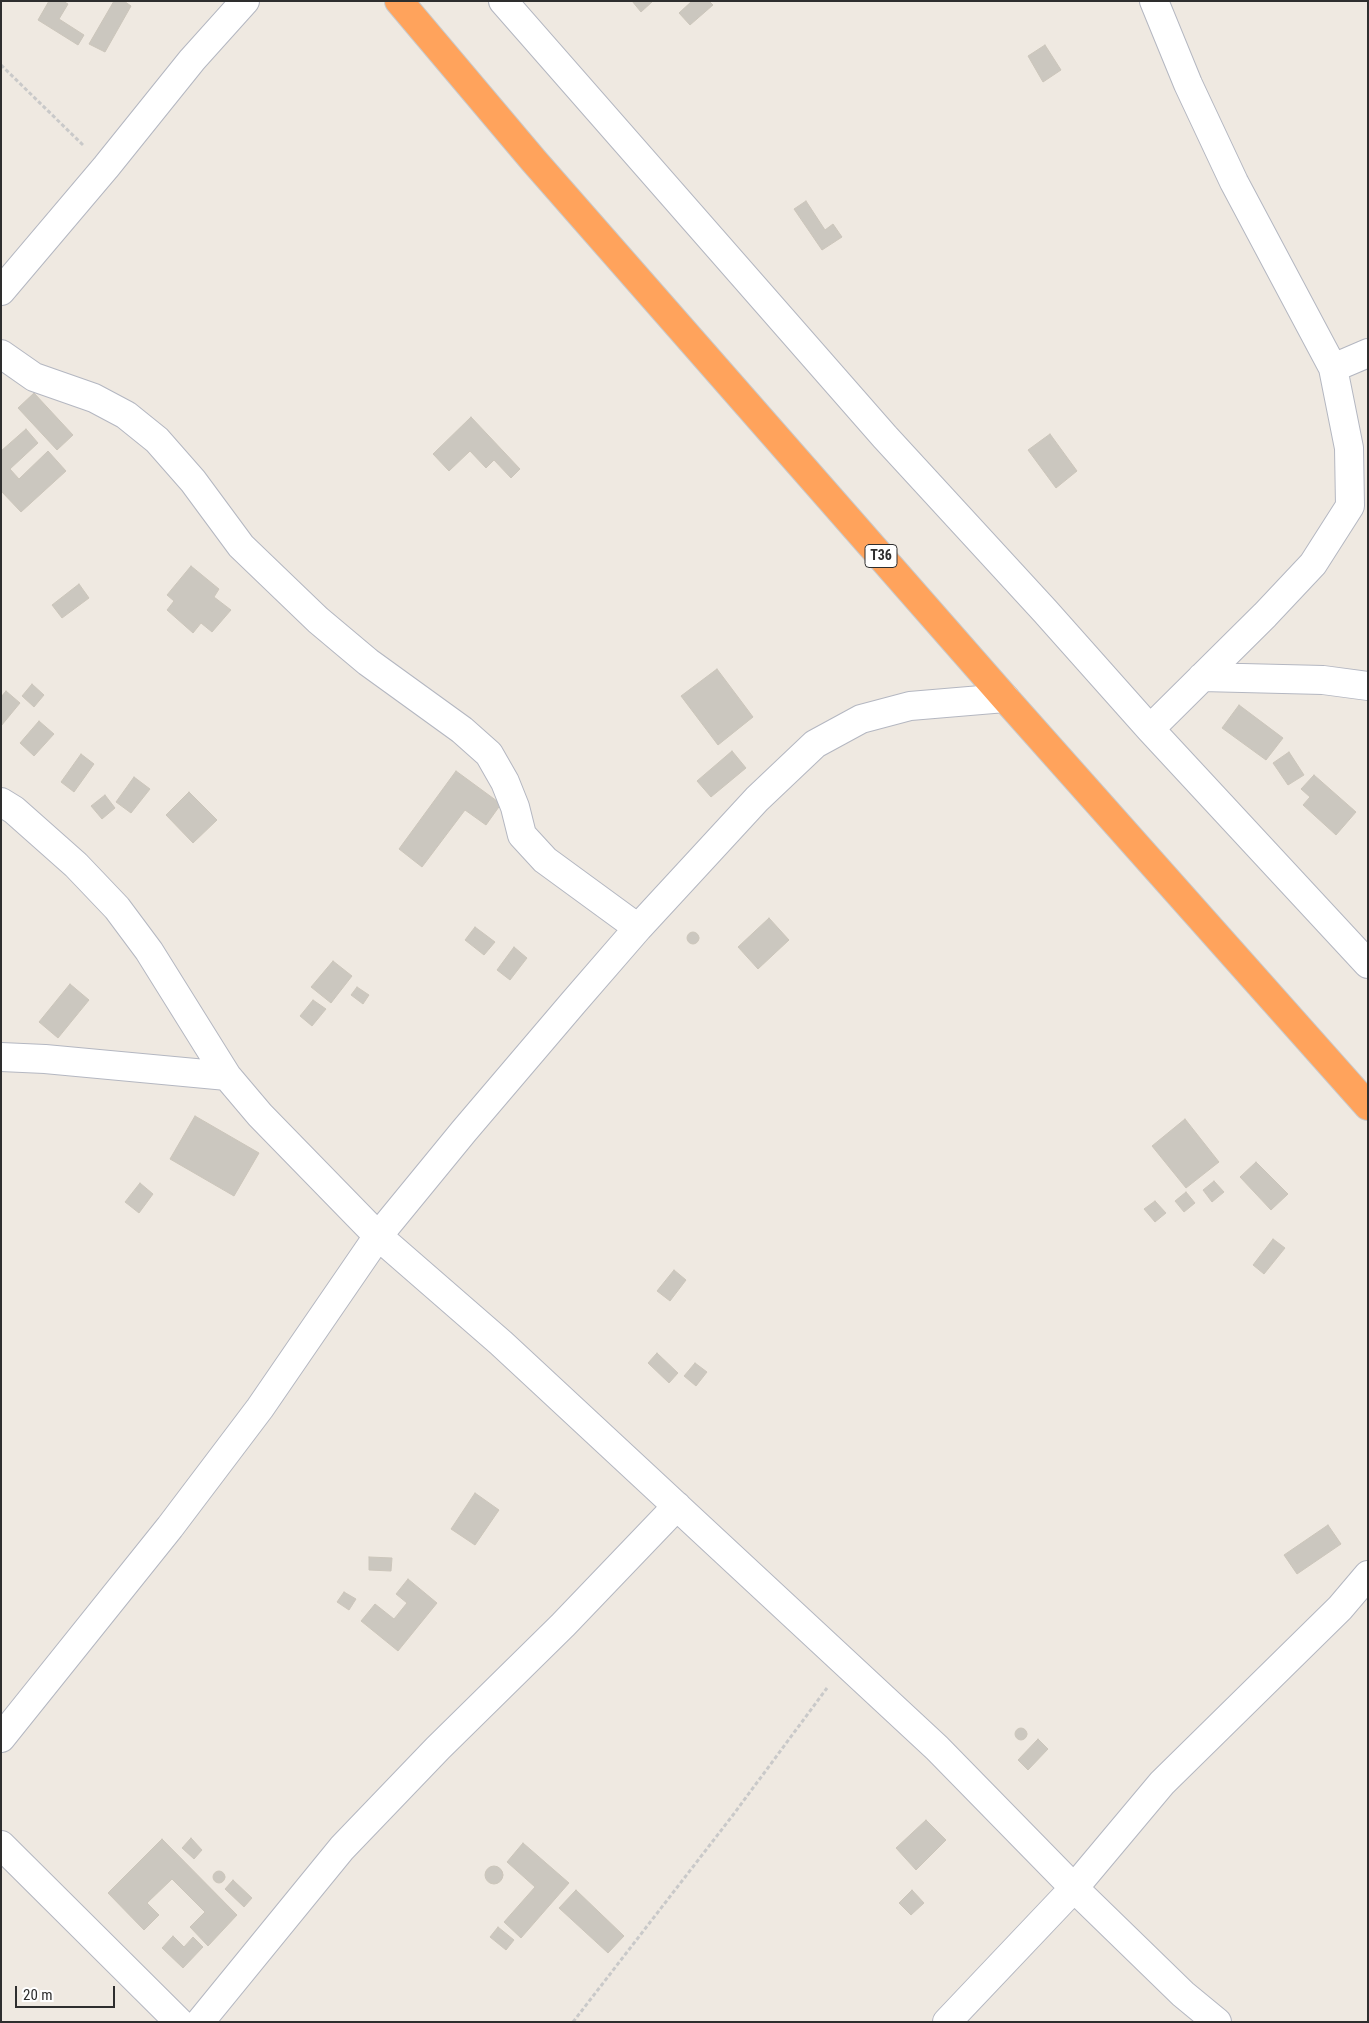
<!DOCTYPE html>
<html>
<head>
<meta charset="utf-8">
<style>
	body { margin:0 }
	#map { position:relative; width:1369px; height:2023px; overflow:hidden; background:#efe9e1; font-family:"Roboto Condensed",sans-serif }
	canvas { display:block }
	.frame { position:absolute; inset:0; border:2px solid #2e2e2e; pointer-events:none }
	.scale { position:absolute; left:15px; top:1986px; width:100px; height:22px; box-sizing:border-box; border:2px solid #2e2e2e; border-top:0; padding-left:6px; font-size:15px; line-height:18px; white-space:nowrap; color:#2e2e2e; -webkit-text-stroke:4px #fff; paint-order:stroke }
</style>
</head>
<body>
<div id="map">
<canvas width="1369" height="2023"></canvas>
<div class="frame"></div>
<div class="scale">20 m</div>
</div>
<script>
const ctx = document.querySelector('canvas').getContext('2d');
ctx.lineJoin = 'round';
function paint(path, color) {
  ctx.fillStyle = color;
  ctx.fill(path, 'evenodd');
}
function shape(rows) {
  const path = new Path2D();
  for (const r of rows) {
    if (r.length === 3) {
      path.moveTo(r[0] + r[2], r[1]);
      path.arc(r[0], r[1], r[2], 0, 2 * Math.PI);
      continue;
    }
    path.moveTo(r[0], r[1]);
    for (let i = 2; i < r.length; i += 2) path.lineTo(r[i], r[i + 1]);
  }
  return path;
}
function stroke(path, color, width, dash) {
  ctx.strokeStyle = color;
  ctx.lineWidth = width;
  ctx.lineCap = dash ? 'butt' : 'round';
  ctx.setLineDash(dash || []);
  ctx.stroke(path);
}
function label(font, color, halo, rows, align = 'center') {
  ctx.font = font + ' "Roboto Condensed",sans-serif';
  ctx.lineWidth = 5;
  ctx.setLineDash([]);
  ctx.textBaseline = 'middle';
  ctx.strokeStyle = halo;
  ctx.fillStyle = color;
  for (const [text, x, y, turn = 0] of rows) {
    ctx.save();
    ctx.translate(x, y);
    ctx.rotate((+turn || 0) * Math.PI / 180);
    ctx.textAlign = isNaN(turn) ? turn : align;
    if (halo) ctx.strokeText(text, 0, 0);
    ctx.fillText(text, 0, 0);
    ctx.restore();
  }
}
const building = shape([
	[49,1,63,1,68,4,59,19,84,35,78,45,38,20,49,1],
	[114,1,124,1,131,6,105,52,89,44,114,1],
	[632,1,653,1,641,12,632,1],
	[692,1,709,1,713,5,690,25,679,13,692,1],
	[1045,45,1061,70,1043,82,1028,56,1045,45],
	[806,201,825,230,833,224,842,237,822,250,794,209,806,201],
	[34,393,73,435,57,450,18,408,34,393],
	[471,417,520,469,511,478,494,460,486,468,470,451,449,471,433,454,471,417],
	[26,429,38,443,10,469,19,479,48,451,66,471,21,512,1,491,1,451,26,429],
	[1050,434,1077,471,1056,488,1028,450,1050,434],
	[191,566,219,589,214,597,231,610,212,632,201,623,193,633,167,610,174,601,167,595,191,566],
	[79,584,89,598,62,618,52,605,79,584],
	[717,669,753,717,718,745,681,696,717,669],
	[32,684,44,695,34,707,22,696,32,684],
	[6,691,20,703,1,726,1,697,6,691],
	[1239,705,1283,738,1266,760,1222,728,1239,705],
	[39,721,54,734,34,756,20,743,39,721],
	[732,751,746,768,711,797,697,781,732,751],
	[1289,752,1304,775,1288,785,1273,763,1289,752],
	[81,754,94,764,74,792,61,782,81,754],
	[456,771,501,804,486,825,465,810,422,867,399,849,456,771],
	[1314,775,1356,812,1336,835,1303,805,1310,797,1301,789,1314,775],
	[134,777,150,789,131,813,116,802,134,777],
	[189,792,217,820,193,843,166,815,189,792],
	[105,795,115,808,102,819,91,806,105,795],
	[769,918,789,940,758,969,738,947,769,918],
	[475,927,495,942,484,955,465,940,475,927],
	[693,938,6],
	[514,947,527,958,510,980,497,970,514,947],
	[333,961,352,976,331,1003,311,987,333,961],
	[70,984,89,1000,58,1038,39,1022,70,984],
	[357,987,369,995,363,1004,351,995,357,987],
	[313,1000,326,1009,312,1026,300,1016,313,1000],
	[195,1116,259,1153,234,1196,170,1159,195,1116],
	[1185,1119,1219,1162,1186,1188,1152,1146,1185,1119],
	[1256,1162,1288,1194,1271,1210,1240,1177,1256,1162],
	[1214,1181,1224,1192,1212,1202,1203,1190,1214,1181],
	[140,1183,153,1194,139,1213,125,1202,140,1183],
	[1186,1192,1195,1203,1184,1212,1175,1201,1186,1192],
	[1155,1201,1166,1213,1155,1222,1144,1209,1155,1201],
	[1273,1239,1285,1248,1264,1274,1253,1265,1273,1239],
	[674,1270,686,1280,670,1301,657,1291,674,1270],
	[657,1353,678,1373,669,1383,648,1363,657,1353],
	[695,1363,707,1372,696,1386,684,1376,695,1363],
	[475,1493,499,1510,475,1545,451,1529,475,1493],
	[1328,1525,1341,1544,1297,1574,1284,1555,1328,1525],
	[369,1557,392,1558,391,1571,369,1570,369,1557],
	[408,1579,437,1603,398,1651,361,1621,375,1604,394,1619,407,1603,396,1594,408,1579],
	[344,1592,356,1599,349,1610,337,1602,344,1592],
	[1021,1734,6],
	[1038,1739,1048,1749,1028,1770,1018,1760,1038,1739],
	[926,1820,946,1840,916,1870,896,1848,926,1820],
	[191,1838,202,1850,194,1859,182,1848,191,1838],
	[162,1839,237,1915,208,1946,190,1927,205,1912,172,1879,147,1903,159,1915,144,1930,108,1893,162,1839],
	[523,1843,569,1883,521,1938,504,1922,535,1887,507,1862,523,1843],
	[494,1875,9],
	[219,1877,6],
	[233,1880,252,1898,244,1907,225,1889,233,1880],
	[576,1890,624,1936,608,1953,559,1908,576,1890],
	[912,1890,924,1903,911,1915,899,1903,912,1890],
	[498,1927,514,1940,506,1950,490,1937,498,1927],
	[173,1936,184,1947,193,1937,203,1947,183,1968,162,1948,173,1936]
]);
paint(building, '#cbc7bf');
stroke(building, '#cbc5ba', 1);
const minor = shape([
	[503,1,885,437,1045,611,1150,729,1368,964],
	[1,291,106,167,192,60,245,1],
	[1,354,34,377,94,398,126,415,157,440,193,481,241,546,318,620,368,662,462,730,489,754,505,782,515,807,522,835,545,860,638,928],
	[1333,368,1368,353],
	[1202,677,1323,680,1368,686],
	[1150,729,1265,615,1313,564,1350,506,1349,448,1333,368,1234,182,1188,84,1154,1],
	[1,802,14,810,76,865,117,908,149,951,227,1076,260,1115,378,1236,501,1343,937,1748,1074,1888,1183,1994,1217,2022],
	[1,1057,45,1059,227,1076],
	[1,1738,170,1527,260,1408,378,1236,464,1131,573,1003,638,928,757,799,815,744,861,719,910,706,1005,698],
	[1,1845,179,2022],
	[200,2022,342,1848,438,1748,563,1625,677,1506],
	[947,2022,1074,1888,1162,1783,1340,1608,1368,1575]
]);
const highway = shape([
	[399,1,534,161,1005,698,1368,1106]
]);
stroke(minor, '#b4b7c1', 30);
stroke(highway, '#c9c9c9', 30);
stroke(shape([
	[1,65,84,146],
	[573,2022,733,1815,827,1688]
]), '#c9c9c9', 3, [4, 2.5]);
stroke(minor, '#fff', 28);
stroke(highway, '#ffa35c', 28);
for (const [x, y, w] of [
	[881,556,32]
]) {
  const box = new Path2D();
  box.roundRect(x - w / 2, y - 11.5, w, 23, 4);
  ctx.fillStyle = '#fff';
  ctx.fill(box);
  stroke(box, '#2e2e2e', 1);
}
label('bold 14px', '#2e2e2e', null, [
	["T36",881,556]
]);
</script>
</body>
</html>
